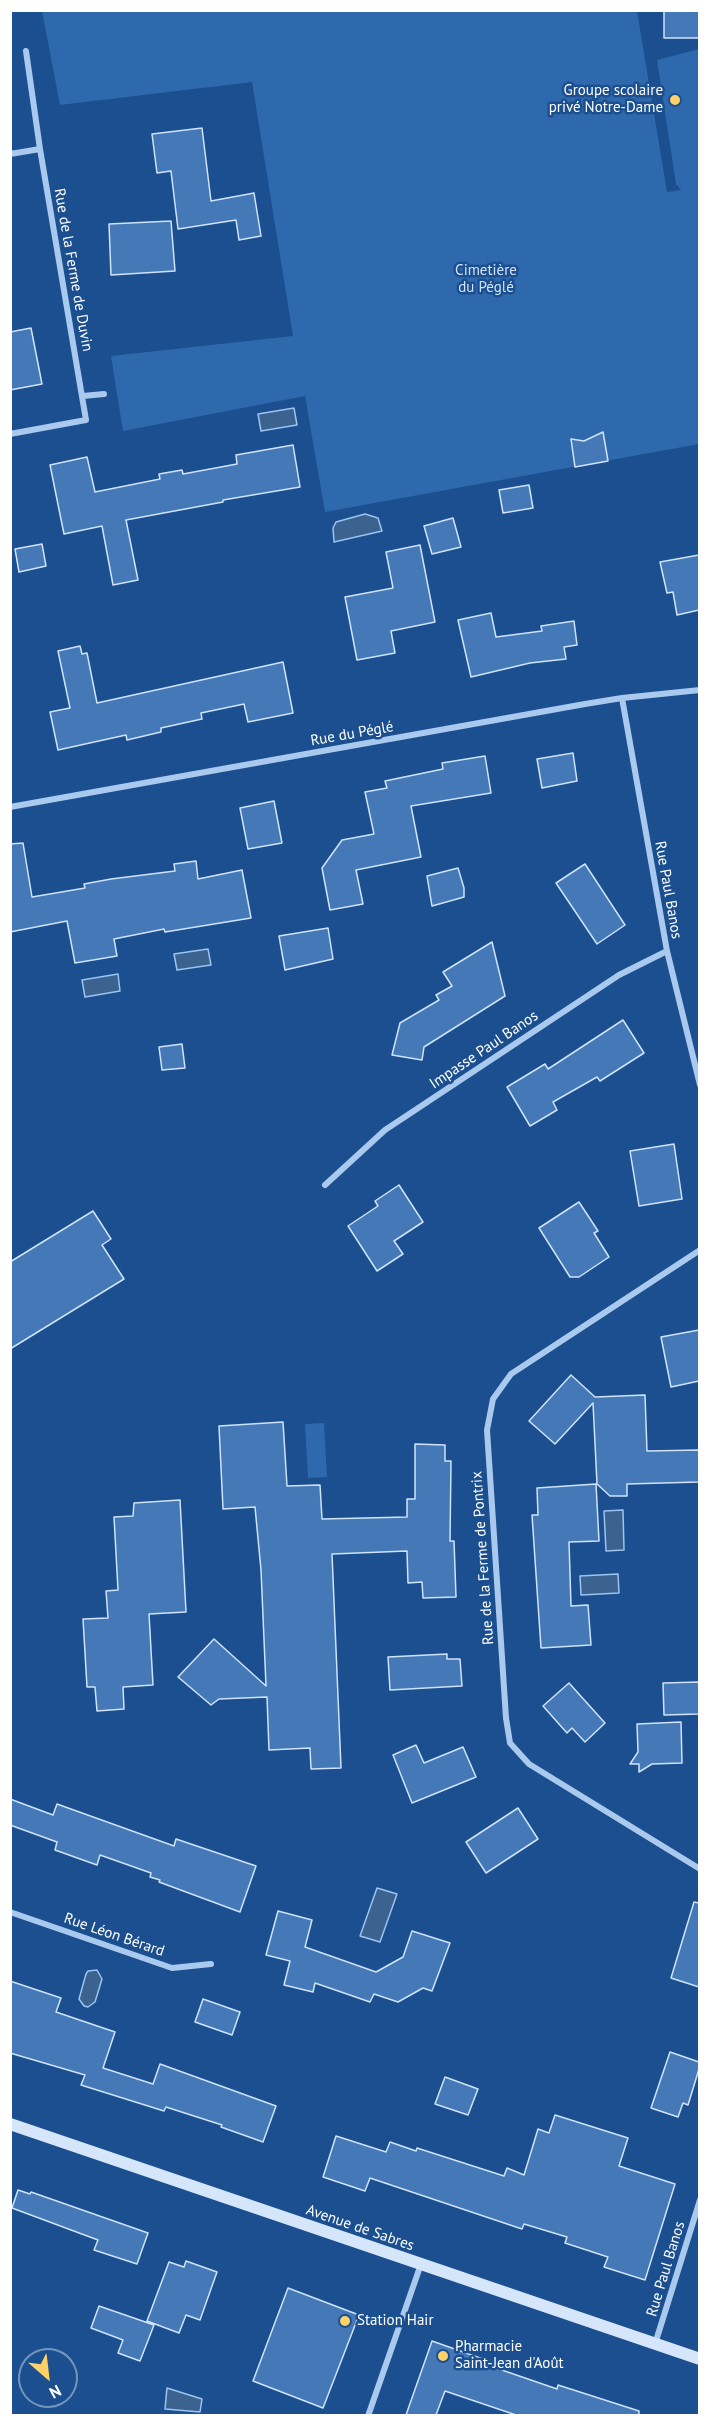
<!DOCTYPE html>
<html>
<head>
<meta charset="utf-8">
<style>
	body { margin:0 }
	#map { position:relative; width:710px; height:2426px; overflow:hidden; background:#1b4f8f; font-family:"PT Sans",sans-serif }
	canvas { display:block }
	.frame { position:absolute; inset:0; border:12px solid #fff; pointer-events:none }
	.north { position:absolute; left:18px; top:2348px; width:60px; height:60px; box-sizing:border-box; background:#1b4f8f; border:2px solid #7695bc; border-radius:50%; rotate:152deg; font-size:16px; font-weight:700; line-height:24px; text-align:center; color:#fff }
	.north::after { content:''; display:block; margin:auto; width:21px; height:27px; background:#ffd166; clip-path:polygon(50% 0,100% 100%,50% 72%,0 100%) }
</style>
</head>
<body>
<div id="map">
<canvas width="710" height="2426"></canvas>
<div class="frame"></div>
<div class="north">N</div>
</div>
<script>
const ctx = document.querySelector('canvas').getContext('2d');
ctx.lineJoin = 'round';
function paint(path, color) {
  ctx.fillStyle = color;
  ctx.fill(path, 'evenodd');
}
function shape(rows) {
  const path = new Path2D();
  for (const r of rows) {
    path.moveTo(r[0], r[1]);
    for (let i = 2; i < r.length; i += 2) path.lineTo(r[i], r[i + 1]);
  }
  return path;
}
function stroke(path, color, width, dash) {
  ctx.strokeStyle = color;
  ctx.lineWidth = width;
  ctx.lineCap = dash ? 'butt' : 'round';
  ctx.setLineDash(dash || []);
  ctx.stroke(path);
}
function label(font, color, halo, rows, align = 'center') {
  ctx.font = font + ' "PT Sans",sans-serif';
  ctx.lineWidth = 5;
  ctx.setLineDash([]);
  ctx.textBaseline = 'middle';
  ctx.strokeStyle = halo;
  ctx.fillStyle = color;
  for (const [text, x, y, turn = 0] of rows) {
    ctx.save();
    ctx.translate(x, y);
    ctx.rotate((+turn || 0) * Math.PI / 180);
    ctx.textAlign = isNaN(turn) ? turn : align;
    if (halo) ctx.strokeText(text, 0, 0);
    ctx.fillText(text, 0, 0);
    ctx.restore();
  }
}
paint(shape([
	[42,11,637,11,667,192,681,190,676,184,657,60,699,49,699,444,325,512,305,396,123,431,111,356,293,336,252,82,60,105],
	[324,1423,327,1477,308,1478,305,1424]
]), '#2e69ad');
const water = shape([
	[294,408,297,425,261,431,258,414,294,408],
	[365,514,378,518,382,531,334,542,333,528,336,522,365,514],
	[208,949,211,965,177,970,174,954,208,949],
	[118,974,120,991,85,997,82,980,118,974],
	[623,1510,624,1550,606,1551,604,1511,623,1510],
	[618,1574,619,1593,581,1595,580,1576,618,1574],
	[377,1888,397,1894,380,1942,360,1936,377,1888],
	[97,1970,102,1979,95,2002,88,2007,84,2006,79,1999,86,1974,88,1971,97,1970],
	[167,2388,202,2399,200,2412,165,2409,167,2388]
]);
paint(water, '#3c6290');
stroke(water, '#9cc4f0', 1.5);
const building = shape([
	[664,10,699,10,699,38,664,38,664,10],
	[202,128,211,201,254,193,261,236,239,240,236,220,178,229,171,171,157,173,152,134,202,128],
	[171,221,175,271,111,275,109,224,171,221],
	[31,328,42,384,10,390,10,332,31,328],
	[603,432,608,461,575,467,571,439,584,441,603,432],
	[293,445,300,487,223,500,223,502,126,520,138,580,113,585,102,526,64,534,50,465,87,457,95,492,160,479,159,474,182,470,183,474,237,464,236,455,293,445],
	[529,485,533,508,503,513,499,490,529,485],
	[453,518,461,547,432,554,424,526,453,518],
	[42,544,46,566,19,572,15,549,42,544],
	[420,545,435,622,391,631,395,653,357,660,345,597,393,588,386,552,420,545],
	[699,555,699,610,677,615,673,592,667,593,660,562,699,555],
	[491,613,496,637,542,631,541,626,574,621,577,645,564,647,566,659,530,663,471,677,458,620,491,613],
	[80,646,82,654,87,653,97,703,283,662,293,713,248,722,244,704,201,713,202,719,161,728,161,732,127,740,126,735,58,750,50,712,70,708,58,651,80,646],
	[573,753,577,781,542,788,537,759,573,753],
	[485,756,491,793,411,806,421,857,356,870,363,904,330,910,322,868,342,840,374,834,365,792,387,788,385,781,443,769,442,763,485,756],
	[274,801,282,843,248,849,240,808,274,801],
	[23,843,32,897,85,888,84,884,111,879,175,871,174,864,196,861,198,879,242,870,251,918,165,932,164,929,114,939,117,956,75,963,67,921,10,932,10,844,23,843],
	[585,864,625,925,597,944,556,883,585,864],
	[458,868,464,888,464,897,432,906,427,876,458,868],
	[328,928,333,959,285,970,279,936,328,928],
	[492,942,505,996,424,1047,422,1060,392,1055,400,1023,439,1000,436,995,452,986,443,972,492,942],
	[623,1020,644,1053,600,1081,597,1077,553,1102,557,1110,530,1126,507,1087,545,1064,548,1069,623,1020],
	[182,1044,185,1068,162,1070,159,1047,182,1044],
	[674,1144,682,1199,639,1206,630,1151,674,1144],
	[399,1185,423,1222,394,1241,403,1254,377,1271,348,1226,378,1206,375,1201,399,1185],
	[579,1202,598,1231,594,1233,609,1257,579,1277,570,1277,539,1228,579,1202],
	[93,1211,111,1239,102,1245,124,1279,10,1349,10,1262,93,1211],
	[699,1330,699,1381,671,1387,661,1337,699,1330],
	[571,1375,595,1397,645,1395,647,1451,699,1450,699,1482,627,1484,627,1496,610,1496,597,1484,593,1403,555,1444,529,1421,571,1375],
	[283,1422,287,1486,320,1485,322,1519,407,1517,407,1499,415,1499,415,1444,445,1445,445,1461,451,1461,450,1541,454,1541,456,1597,423,1598,422,1582,408,1583,407,1551,332,1554,341,1768,311,1769,310,1748,269,1750,267,1697,219,1699,211,1705,178,1677,214,1639,266,1686,261,1570,255,1507,223,1509,219,1426,283,1422],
	[596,1484,599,1541,569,1542,571,1606,588,1605,591,1645,541,1648,532,1515,538,1515,537,1488,596,1484],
	[180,1500,186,1612,149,1614,153,1685,123,1687,124,1709,97,1711,95,1687,87,1687,83,1619,108,1618,106,1591,118,1590,114,1517,133,1516,134,1503,180,1500],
	[447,1654,447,1659,460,1659,462,1686,390,1690,388,1657,447,1654],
	[699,1682,699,1714,664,1715,663,1683,699,1682],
	[569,1683,605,1723,585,1742,572,1728,567,1733,543,1706,569,1683],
	[681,1722,682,1763,652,1764,639,1772,639,1764,630,1764,638,1752,637,1724,681,1722],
	[416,1745,424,1763,463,1747,476,1777,412,1803,393,1755,416,1745],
	[10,1799,53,1815,57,1804,174,1846,176,1839,256,1866,240,1912,159,1882,160,1880,150,1877,151,1873,100,1855,97,1865,55,1850,57,1842,10,1825,10,1799],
	[518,1808,538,1839,486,1873,466,1842,518,1808],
	[694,1902,699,1903,699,1987,671,1978,694,1902],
	[278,1911,312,1920,305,1947,376,1972,403,1957,412,1931,450,1943,432,1991,423,1988,398,2002,374,1994,370,2002,315,1983,313,1992,284,1985,290,1961,266,1955,278,1911],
	[10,1981,61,1998,56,2012,115,2032,103,2068,153,2084,160,2064,276,2106,263,2142,221,2127,222,2125,166,2107,164,2111,81,2085,85,2075,10,2053,10,1981],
	[203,1999,240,2012,232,2035,195,2022,203,1999],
	[670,2052,699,2062,699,2069,688,2105,683,2103,678,2117,651,2108,670,2052],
	[445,2077,478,2089,468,2115,435,2104,445,2077],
	[555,2115,628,2138,619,2166,675,2184,645,2280,604,2267,608,2257,565,2243,567,2237,524,2224,522,2229,370,2178,365,2191,323,2177,336,2136,386,2152,390,2142,416,2151,417,2148,504,2176,507,2168,524,2175,538,2129,549,2133,555,2115],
	[18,2190,30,2194,31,2192,148,2233,137,2264,94,2250,98,2240,12,2208,18,2190],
	[186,2261,217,2272,200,2320,186,2315,179,2333,147,2321,169,2262,184,2267,186,2261],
	[288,2288,359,2315,323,2408,253,2381,288,2288],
	[99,2306,154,2325,140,2361,118,2353,123,2340,91,2328,99,2306],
	[432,2341,497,2364,496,2368,557,2389,558,2385,639,2411,639,2415,516,2415,445,2391,436,2415,406,2415,432,2341]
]);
paint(building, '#4478b7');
stroke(building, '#cfe3fa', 1.5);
stroke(shape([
	[26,51,40,149],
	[10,154,40,149,86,420,10,434],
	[83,396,104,394],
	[622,698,667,951,700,1085],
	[10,807,585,704,622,698,700,690],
	[325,1185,385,1130,619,975,667,951],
	[700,1250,511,1374,493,1399,487,1430,506,1718,510,1743,529,1764,700,1869],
	[10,1912,172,1968,211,1964],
	[655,2344,700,2200],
	[368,2416,421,2264]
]), '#a9c9ee', 6);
stroke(shape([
	[10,2124,700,2359]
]), '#d6e6fa', 12);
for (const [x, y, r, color] of [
	[675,100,6,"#ffd166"],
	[345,2321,6,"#ffd166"],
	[443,2356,6,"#ffd166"]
]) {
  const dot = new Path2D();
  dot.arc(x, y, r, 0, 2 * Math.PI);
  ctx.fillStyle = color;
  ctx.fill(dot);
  stroke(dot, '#1b4f8f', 2);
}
label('15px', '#fff', '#1b4f8f', [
	["Groupe scolaire",663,91,"right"],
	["privé Notre-Dame",663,108,"right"],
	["Station Hair",357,2321],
	["Pharmacie",455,2347],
	["Saint-Jean d'Août",455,2364]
], 'left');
label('15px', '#fff', '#1b4f8f', [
	["Rue de la Ferme de Duvin",73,270,80],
	["Rue du Péglé",352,734,-10],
	["Rue Paul Banos",668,890,80],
	["Impasse Paul Banos",484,1050,-34],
	["Rue de la Ferme de Pontrix",483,1558,-94],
	["Rue Léon Bérard",114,1935,19],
	["Avenue de Sabres",360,2228,19],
	["Rue Paul Banos",666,2269,-73]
]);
label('15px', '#cfe3fa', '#1b4f8f', [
	["Cimetière",486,271],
	["du Péglé",486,288]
]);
</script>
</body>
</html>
